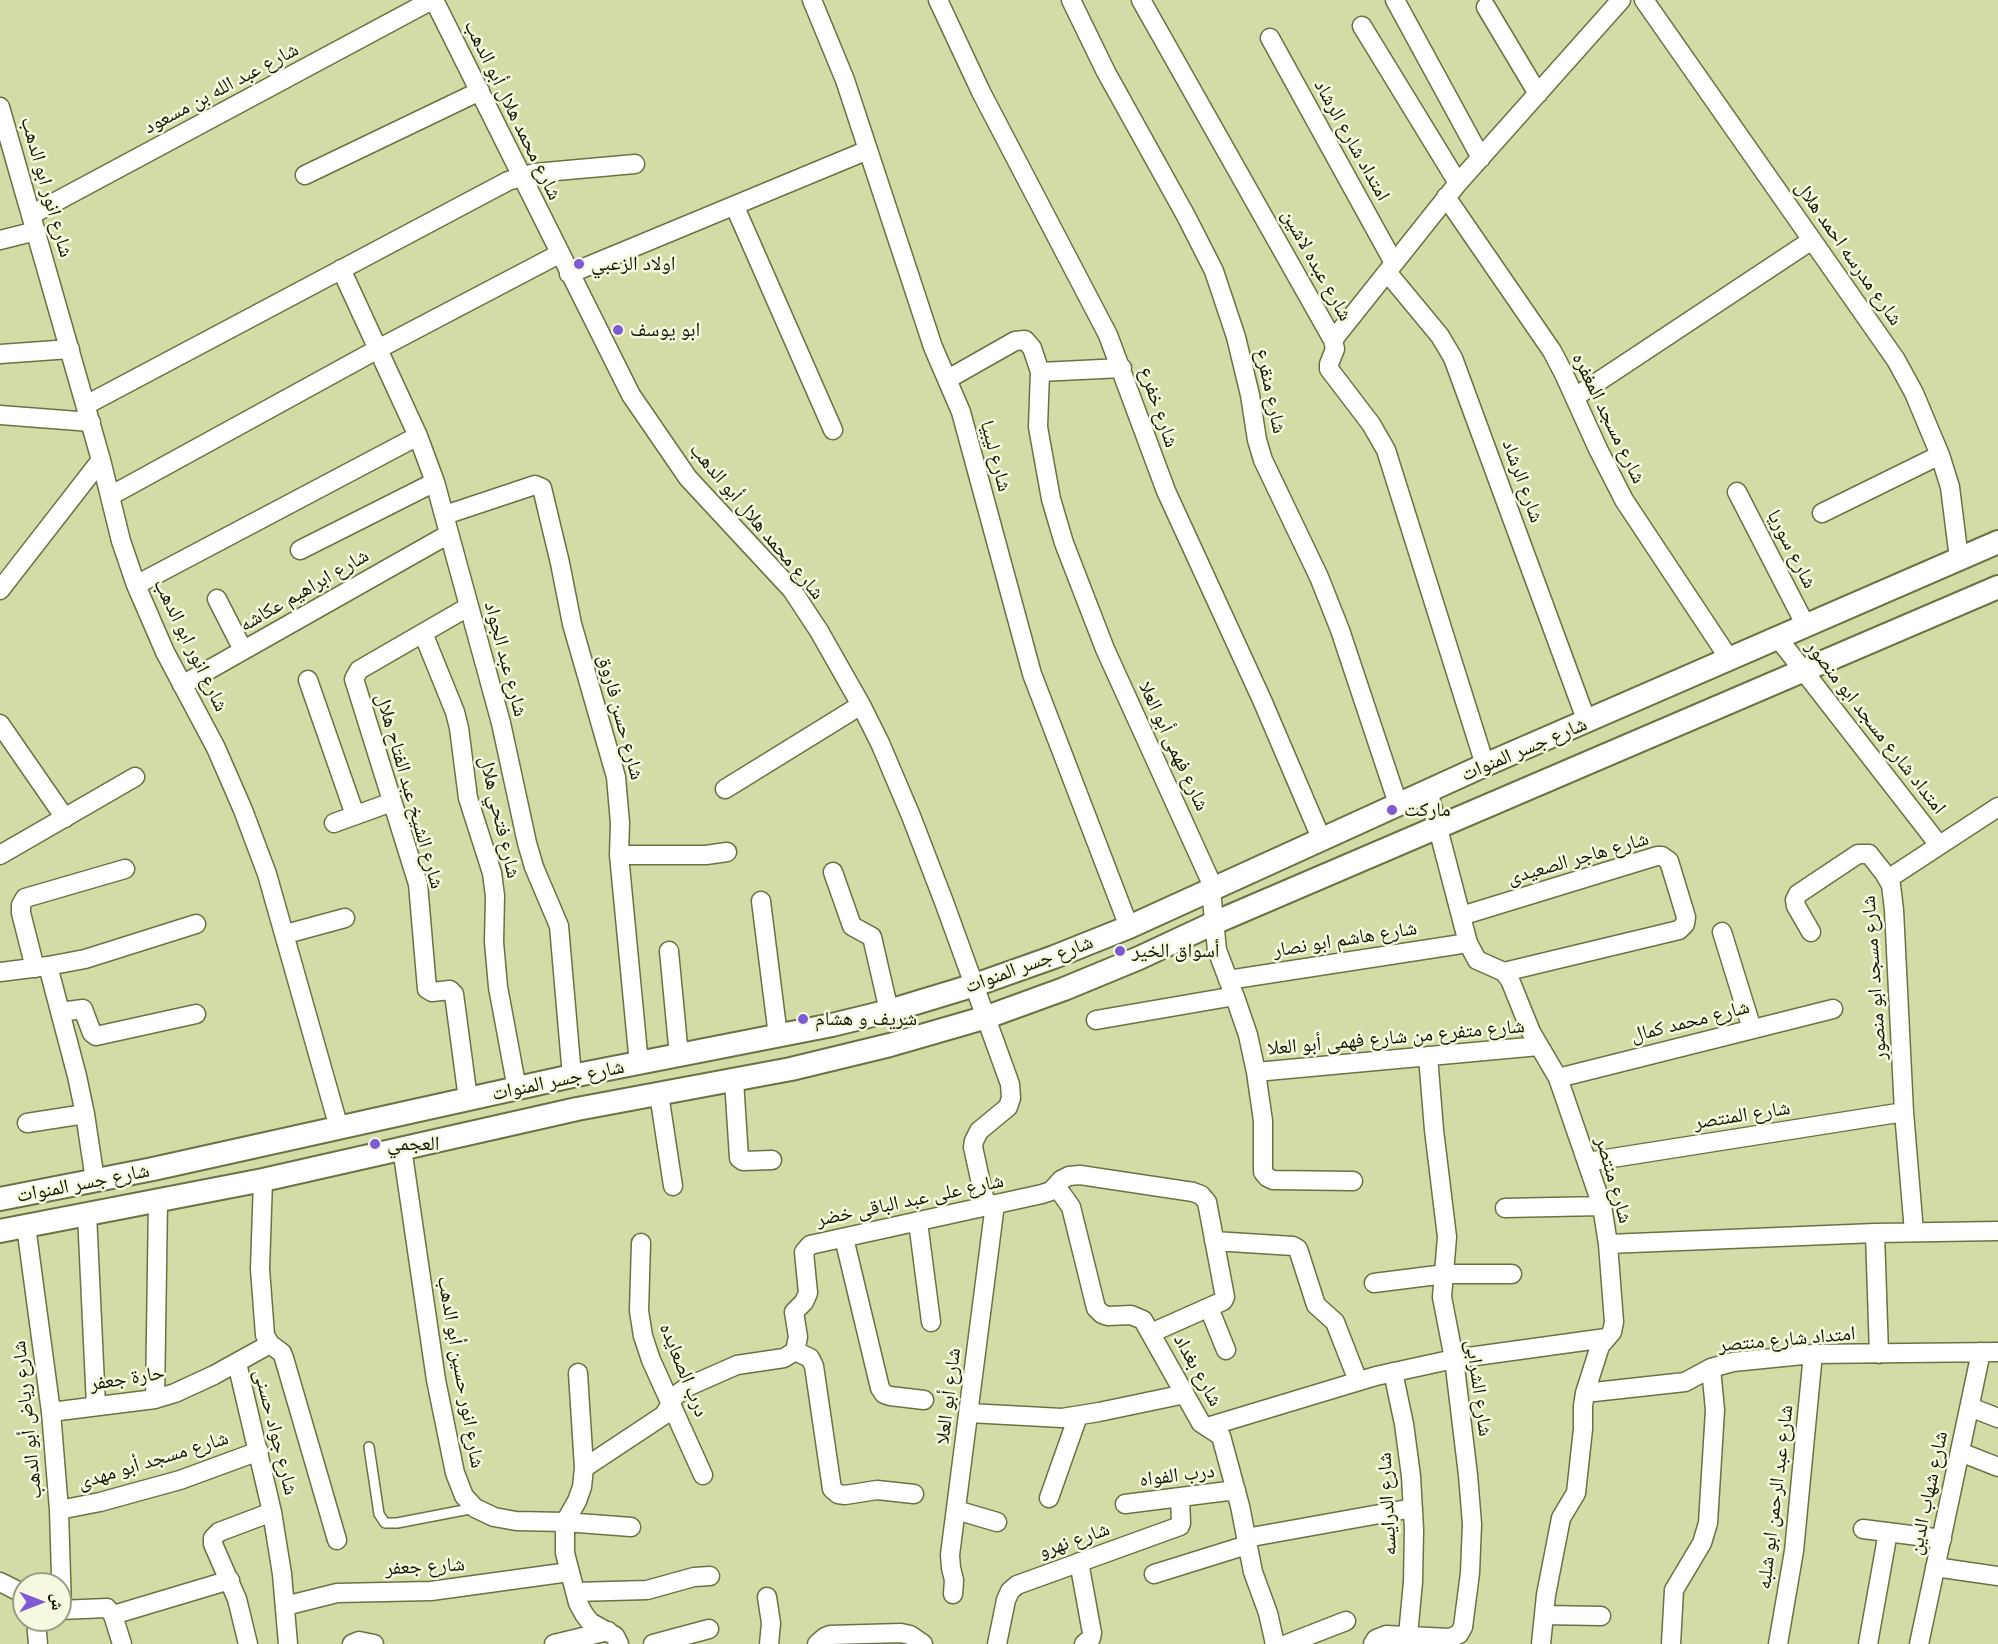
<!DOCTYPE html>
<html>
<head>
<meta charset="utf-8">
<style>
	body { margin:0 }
	#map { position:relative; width:1998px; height:1644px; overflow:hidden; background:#d5dba7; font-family:"Golos Text","Noto Naskh Arabic",sans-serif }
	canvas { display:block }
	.north { position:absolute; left:12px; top:1572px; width:60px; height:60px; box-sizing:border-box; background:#f6f9df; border:2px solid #9c9e87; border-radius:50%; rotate:90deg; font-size:16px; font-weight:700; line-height:24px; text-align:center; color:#141503 }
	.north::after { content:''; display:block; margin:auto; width:21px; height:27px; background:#7e5ad4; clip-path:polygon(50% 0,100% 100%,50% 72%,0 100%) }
</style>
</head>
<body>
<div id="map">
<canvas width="1998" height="1644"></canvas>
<div class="north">ش</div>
</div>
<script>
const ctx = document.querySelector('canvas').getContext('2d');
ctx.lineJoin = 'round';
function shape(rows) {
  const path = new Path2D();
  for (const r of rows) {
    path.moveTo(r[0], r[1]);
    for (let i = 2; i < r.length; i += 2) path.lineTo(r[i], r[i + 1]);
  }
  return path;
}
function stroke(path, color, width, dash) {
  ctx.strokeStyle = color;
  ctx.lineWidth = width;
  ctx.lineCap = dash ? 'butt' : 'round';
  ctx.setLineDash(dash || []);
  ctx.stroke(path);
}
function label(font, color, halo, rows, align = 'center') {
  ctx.font = font + ' "Golos Text","Noto Naskh Arabic",sans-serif';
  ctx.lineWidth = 5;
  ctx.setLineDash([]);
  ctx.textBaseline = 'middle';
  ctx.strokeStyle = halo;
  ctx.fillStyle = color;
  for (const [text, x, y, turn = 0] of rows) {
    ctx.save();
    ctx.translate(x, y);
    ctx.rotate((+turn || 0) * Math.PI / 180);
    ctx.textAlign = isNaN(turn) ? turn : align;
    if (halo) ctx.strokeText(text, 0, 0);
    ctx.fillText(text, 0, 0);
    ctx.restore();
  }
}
const service = shape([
	[369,1447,379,1514,385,1523,397,1523,475,1508]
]);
const minor = shape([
	[434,0,631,395,688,478,792,590,819,631,861,705,880,743,911,816,944,902,1010,1084,1011,1098,1008,1107,979,1131,974,1141,973,1147,986,1206],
	[812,0,845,80,933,347,961,412,1032,674,1129,927],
	[938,0,981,92,1108,335,1166,491,1262,700,1321,838],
	[1071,0,1106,72,1186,216,1214,271,1236,337,1250,395,1257,440,1263,460,1319,577,1340,630,1398,804],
	[1141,0,1333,340,1335,349,1329,364,1329,369,1371,424,1386,450,1485,765],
	[1395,0,1481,158],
	[1644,0,1896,360,1914,393,1940,455,1950,487,1959,559],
	[1486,7,1538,94],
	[1362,26,1458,183],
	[1270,38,1394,263],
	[0,107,101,460,121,541,136,585,165,652,216,748,243,810,267,874,339,1128],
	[305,175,480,91],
	[1446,197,1552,351,1564,374,1598,449,1624,500,1730,660],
	[735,207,833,430],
	[31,215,432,0],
	[0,240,36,231],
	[341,269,418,436,435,482,501,723,527,843,534,867,559,926,572,1076],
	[1387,272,1440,336,1453,358,1587,722],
	[569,274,868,150],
	[1333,340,1458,183,1621,0],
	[0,354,70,349],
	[1040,372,1122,368],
	[948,379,1015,341,1025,340,1032,348,1040,372,1038,427,1051,499,1064,543,1105,649,1210,880,1217,950,1236,1000,1248,1035,1256,1072,1263,1121,1263,1172,1267,1177,1273,1180,1353,1181],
	[1575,397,1812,240],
	[86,405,508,181,534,173,635,164],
	[0,415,91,422],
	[1737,492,1806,626],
	[110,496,378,349,559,254],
	[1822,513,1940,455],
	[445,515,535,485,542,488,560,563,572,624,616,777,620,823,619,855,639,1064],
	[300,550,435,482],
	[136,585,418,436],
	[0,590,101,460],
	[217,599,243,650],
	[423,633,455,712,459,728,468,798,492,873,495,896,494,942,498,987,517,1089],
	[1778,638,1939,845],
	[308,680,355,815],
	[182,685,449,534],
	[0,724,65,818],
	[725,789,861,705],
	[1428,790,1468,943,1477,960,1504,972,1510,980,1531,1032,1558,1078,1602,1206,1608,1244,1614,1322,1612,1332,1600,1346,1585,1393,1583,1406,1583,1429,1576,1493,1561,1518,1546,1595,1541,1644],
	[334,823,392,802],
	[0,855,135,777],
	[619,855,706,855,727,852],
	[833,872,852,926,872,937,889,1011],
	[1888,879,1998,807],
	[761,901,778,1036],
	[1461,916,1657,856,1662,856,1669,861,1686,917,1685,924,1679,930,1504,972],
	[1722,932,1752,1029],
	[1811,932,1796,906,1795,900,1798,894,1858,854,1869,854,1884,873,1891,885,1894,910,1904,1112,1914,1232],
	[286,934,345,918],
	[669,951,679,1056],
	[48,966,77,1076,85,1114,95,1180],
	[35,968,21,913,21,905,25,898,125,869],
	[0,972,48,966,85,959,196,924],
	[1228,980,1468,943],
	[60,1012,83,1009,92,1033,96,1036,196,1014],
	[1096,1020,1235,996],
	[1256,1072,1539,1046],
	[1558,1078,1833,1009],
	[734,1080,739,1158,743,1161,772,1160],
	[659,1094,673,1186],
	[468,1099,454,994,450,990,432,992,427,989,418,884,354,679,359,670,468,607],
	[27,1123,85,1114],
	[402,1148,436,1380,455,1473,464,1496,475,1508,494,1517,516,1521,565,1522,631,1527],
	[1587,1162,1904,1112],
	[263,1180,260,1269,265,1335,270,1344,282,1353,284,1358,337,1540],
	[1056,1186,1071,1207,1096,1308,1102,1314,1108,1316,1131,1315,1143,1320,1201,1423,1221,1436,1240,1506,1253,1572,1268,1613,1275,1644],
	[1505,1208,1602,1206],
	[87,1214,96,1406],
	[918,1222,931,1322],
	[26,1226,51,1412,59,1510,62,1610],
	[1875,1233,1879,1354],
	[844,1238,880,1388,884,1394,890,1396,924,1400],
	[1214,1241,1293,1246,1298,1249,1316,1305,1335,1322,1358,1381],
	[641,1243,639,1311,643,1336,651,1360,703,1475],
	[1608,1244,1875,1233,1998,1231],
	[1374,1283,1445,1274,1512,1274],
	[1209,1308,1226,1350],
	[795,1351,810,1358,814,1366,832,1489,838,1494,845,1495,877,1490,914,1494],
	[237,1363,272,1512,282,1574,288,1644],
	[1393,1372,1404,1424,1411,1476,1414,1529,1413,1582,1408,1635],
	[578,1373,584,1468,582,1487,577,1501,565,1522,565,1553,578,1603,584,1614,590,1622,615,1636,619,1644],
	[1585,1393,1685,1382,1711,1368,1733,1362,1813,1354,1998,1352],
	[155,1399,158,1201],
	[1970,1407,1998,1418],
	[51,1412,155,1399,175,1393,214,1375,270,1344],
	[969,1413,1062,1418,1099,1412,1185,1394],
	[1207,1427,1376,1376,1454,1359,1606,1338],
	[1960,1452,1998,1467],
	[584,1468,664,1415,675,1396,687,1387,737,1365,784,1358,795,1351,798,1337,794,1312,804,1302,808,1293,804,1252,810,1245,1042,1194,1051,1191,1061,1180,1069,1176,1080,1175,1193,1192,1201,1195,1207,1202,1225,1297,1223,1301,1151,1333],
	[1049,1498,1078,1416],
	[1125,1504,1236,1490],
	[59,1510,100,1502,180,1480,259,1451],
	[956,1510,997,1522],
	[1863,1529,1942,1539],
	[1246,1538,1413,1508],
	[1079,1562,1092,1633,1091,1638,1084,1644],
	[1935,1567,1998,1576],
	[1154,1574,1247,1545],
	[0,1582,24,1594],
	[575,1592,647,1590,694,1577,710,1576],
	[953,1594,954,1580,951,1568,950,1555,995,1204],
	[767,1597,771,1623,769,1644],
	[285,1606,337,1593,431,1591,569,1572],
	[60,1610,107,1608,113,1615,122,1644],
	[113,1615,230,1580],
	[1544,1615,1601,1616],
	[36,1620,38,1644],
	[248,1644,237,1599,213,1544,213,1538,219,1532,272,1512],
	[352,1644,359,1641,374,1644],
	[554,1644,608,1631],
	[653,1644,709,1629],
	[817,1644,825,1637,830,1635,901,1633,910,1635,923,1644],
	[997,1644,1006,1600,1010,1591,1017,1585,1180,1526,1181,1523,1180,1498],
	[1287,1644,1346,1621],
	[1373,1644,1376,1639,1386,1635,1450,1638,1459,1634,1463,1627,1470,1573,1472,1524,1468,1475,1454,1359,1442,1297,1447,1237,1434,1130,1428,1056],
	[1671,1644,1674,1590,1702,1543,1708,1523,1715,1410,1711,1368],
	[1778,1644,1794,1551,1813,1354],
	[1868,1644,1888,1532],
	[1919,1644,1981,1352]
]);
const tertiary = shape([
	[0,1199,153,1169,572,1076,832,1025,889,1011,975,985,1054,957,1129,927,1485,765,1998,542],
	[0,1231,263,1180,577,1109,791,1069,890,1045,987,1017,1064,989,1139,958,1214,923,1998,587]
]);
stroke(service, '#6c7141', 12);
stroke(minor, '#6c7141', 21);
stroke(tertiary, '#6c7141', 26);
stroke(service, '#fff', 9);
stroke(minor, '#fff', 18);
stroke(tertiary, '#fff', 22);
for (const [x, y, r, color] of [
	[579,264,6,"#7e5ad4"],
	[618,330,6,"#7e5ad4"],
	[1392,810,6,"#7e5ad4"],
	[1120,951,6,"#7e5ad4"],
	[803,1019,6,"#7e5ad4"],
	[375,1144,6,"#7e5ad4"]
]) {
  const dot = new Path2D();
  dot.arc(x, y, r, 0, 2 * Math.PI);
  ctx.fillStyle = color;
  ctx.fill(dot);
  stroke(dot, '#f6f9df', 2);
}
label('20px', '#141503', '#f6f9df', [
	["شارع عبد الله بن مسعود",221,88,-28],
	["شارع محمد هلال أبو الدهب",513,110,64],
	["امتداد شارع الرشاد",1352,140,61],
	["شارع انور ابو الدهب",47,187,74],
	["شارع مدرسه احمد هلال",1849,253,55],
	["شارع عبده لاشين",1317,265,61],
	["شارع منقرع",1271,391,78],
	["شارع خفرع",1159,407,71],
	["شارع مسجد المغفره",1609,418,64],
	["شارع ليبيا",996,456,75],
	["شارع الرشاد",1523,481,70],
	["شارع محمد هلال أبو الدهب",757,521,50],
	["شارع سوريا",1792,549,63],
	["شارع ابراهيم عكاشه",304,590,-30],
	["شارع انور ابو الدهب",191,645,64],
	["شارع عبد الجواد",506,659,75],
	["شارع حسن فاروق",621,717,75],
	["امتداد شارع مسجد ابو منصور",1876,727,52],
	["شارع فهمى أبو العلا",1174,746,65],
	["شارع جسر المنوات",1524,749,-23],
	["شارع الشيخ عبد الفتاح هلال",410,791,74],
	["شارع فتحي هلال",500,817,77],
	["شارع هاجر الصعيدى",1578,858,-16],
	["شارع هاشم ابو نصار",1345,939,-9],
	["شارع جسر المنوات",1029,964,-20],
	["شارع مسجد ابو منصور",1874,978,-94],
	["شارع محمد كمال",1690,1021,-14],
	["شارع متفرع من شارع فهمى أبو العلا",1396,1037,-5],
	["شارع جسر المنوات",558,1080,-12],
	["شارع المنتصر",1742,1115,-9],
	["شارع منتصر",1614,1180,74],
	["شارع جسر المنوات",83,1183,-11],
	["شارع على عبد الباقى خضر",910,1200,-12],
	["امتداد شارع منتصر",1787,1339,-5],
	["درب الصعايده",684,1370,68],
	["شارع بغداد",1198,1370,61],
	["شارع انور حسين أبو الدهب",461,1372,80],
	["حارة جعفر",127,1378,-9],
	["شارع الشرابى",1479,1388,82],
	["شارع أبو العلا",948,1396,-83],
	["شارع رياض أبو الدهب",27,1420,-96],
	["شارع جواد حسنى",276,1432,76],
	["شارع مسجد أبو مهدى",153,1460,-17],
	["درب الفواه",1177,1475,-7],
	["شارع شهاب الدين",1928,1493,-78],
	["شارع عبد الرحمن ابو شلبه",1775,1497,-83],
	["شارع الدرايسه",1387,1504,-93],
	["شارع نهرو",1074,1540,-19],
	["شارع جعفر",425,1566,-3]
]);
label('20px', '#141503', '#f6f9df', [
	["اولاد الزعبي",591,264],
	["ابو يوسف",630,330],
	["ماركت",1404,810],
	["أسواق الخير",1132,951],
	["شريف و هشام",815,1019],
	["العجمي",387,1144]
], 'left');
</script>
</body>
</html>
